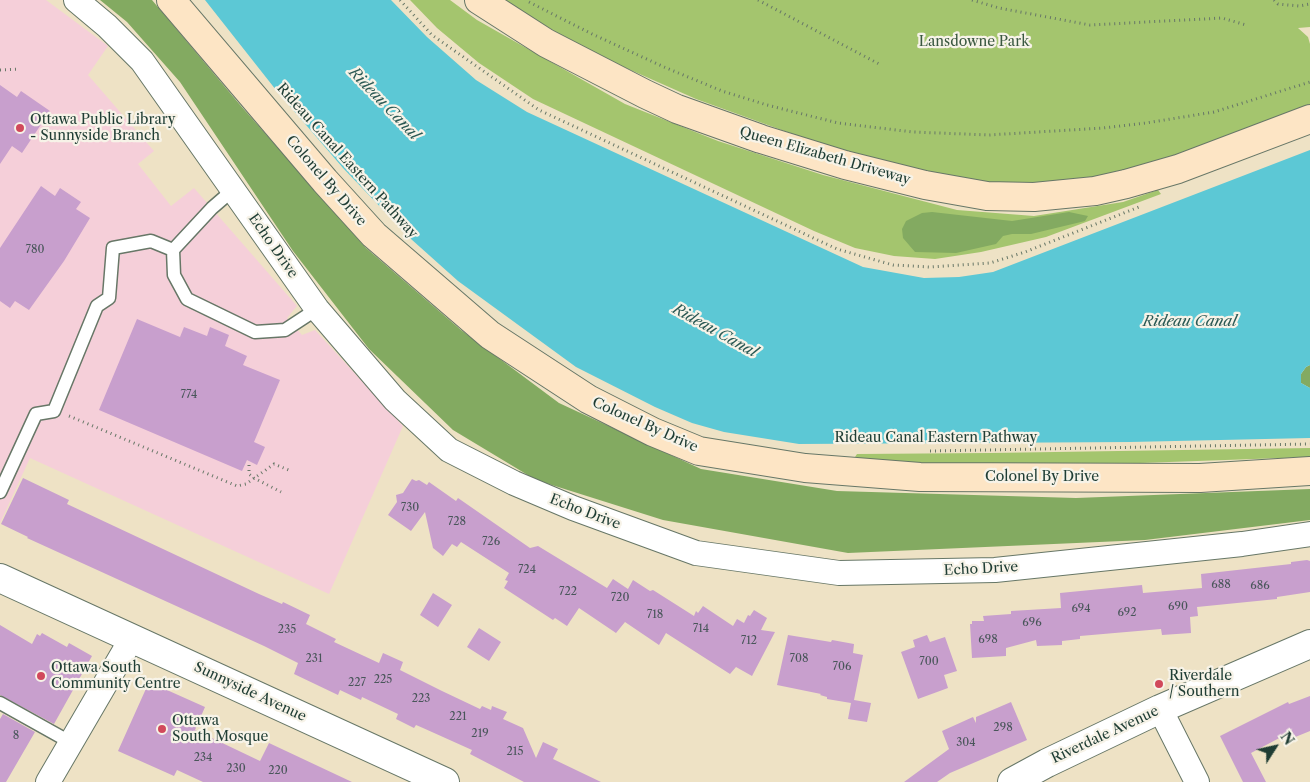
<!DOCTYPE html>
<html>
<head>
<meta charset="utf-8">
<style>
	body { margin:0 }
	#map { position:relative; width:1310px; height:782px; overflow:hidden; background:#eee2c5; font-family:"Libre Caslon Text",serif }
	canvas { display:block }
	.north { position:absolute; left:1250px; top:722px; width:50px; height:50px; -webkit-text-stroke:4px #f7f3e8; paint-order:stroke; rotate:55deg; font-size:14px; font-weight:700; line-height:20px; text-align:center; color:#1f3d34 }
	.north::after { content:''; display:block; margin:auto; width:18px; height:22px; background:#1f3d34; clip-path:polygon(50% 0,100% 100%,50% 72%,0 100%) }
</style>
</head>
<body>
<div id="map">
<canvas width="1310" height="782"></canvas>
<div class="north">N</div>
</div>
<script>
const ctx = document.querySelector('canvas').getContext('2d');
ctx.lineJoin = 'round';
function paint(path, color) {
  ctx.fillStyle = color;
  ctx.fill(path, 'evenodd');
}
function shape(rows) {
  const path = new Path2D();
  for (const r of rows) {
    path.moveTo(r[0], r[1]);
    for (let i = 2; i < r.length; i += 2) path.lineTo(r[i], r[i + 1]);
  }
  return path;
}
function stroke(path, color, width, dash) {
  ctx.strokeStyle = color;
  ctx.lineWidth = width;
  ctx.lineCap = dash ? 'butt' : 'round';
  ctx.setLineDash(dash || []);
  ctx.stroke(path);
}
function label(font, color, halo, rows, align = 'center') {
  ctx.font = font + ' "Libre Caslon Text",serif';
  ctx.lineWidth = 4.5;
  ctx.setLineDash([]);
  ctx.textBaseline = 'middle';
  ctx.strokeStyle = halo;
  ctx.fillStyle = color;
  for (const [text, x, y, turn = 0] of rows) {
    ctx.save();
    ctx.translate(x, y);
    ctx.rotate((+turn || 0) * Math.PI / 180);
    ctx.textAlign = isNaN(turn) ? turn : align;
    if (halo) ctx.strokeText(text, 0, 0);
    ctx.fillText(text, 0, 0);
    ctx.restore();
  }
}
paint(shape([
	[0,0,46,0,108,46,88,75,154,151,138,164,171,206,194,188,297,306,287,318,293,325,302,335,315,330,403,426,329,594,30,458,0,523]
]), '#f5cfd9');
paint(shape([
	[410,0,450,0,477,20,625,104,718,141,823,175,957,210,1034,216,1123,202,1158,190,1161,194,1046,237,981,252,935,259,894,256,855,248,814,231,533,99,479,63,437,28],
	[504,0,1310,0,1310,27,1298,28,1308,37,1310,44,1310,104,1187,155,1107,175,1059,182,990,183,917,169,823,145,696,99,617,64,564,37],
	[1310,448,1310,457,1028,467,958,465,862,460,855,457,857,454,991,453]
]), '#a4c56e');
paint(shape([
	[100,0,152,0,241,106,366,248,461,330,559,403,701,469,837,491,1076,498,1310,489,1310,520,1145,540,848,553,663,520,536,480,453,430,369,349,293,251,180,82,127,22],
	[932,212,1012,221,1069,212,1088,216,1085,221,1031,234,1012,234,1003,236,996,244,956,253,915,252,903,238,902,229,906,221,922,213],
	[1310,365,1310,388,1301,383,1301,374,1306,367]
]), '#83aa61');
paint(shape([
	[205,0,391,0,427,37,476,80,527,112,863,267,924,278,959,277,993,272,1310,150,1310,365,1306,367,1301,374,1301,383,1310,388,1310,438,1130,442,799,444,724,432,692,423,655,407,576,367,458,281,411,239,343,168,276,90]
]), '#5cc8d5');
paint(shape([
	[0,85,17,97,21,91,50,111,22,153,12,146,0,164],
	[41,186,55,196,60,188,81,202,76,209,90,218,64,261,29,310,15,301,10,308,0,301,0,248],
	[137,319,180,337,184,327,207,336,210,327,229,335,225,346,247,356,243,365,280,380,254,442,265,447,257,465,247,460,242,471,99,410],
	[23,478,69,500,67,504,259,594,282,604,283,602,310,615,306,624,336,639,334,642,379,663,383,653,403,662,400,670,442,691,480,709,482,706,491,710,492,706,507,712,503,719,523,728,536,758,543,742,558,749,553,759,601,782,524,782,470,754,472,750,423,728,416,725,414,728,396,719,398,714,362,697,361,700,340,690,338,695,294,674,298,663,264,646,27,538,28,537,1,524],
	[412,479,416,481,419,480,427,485,429,482,456,501,458,498,530,548,538,546,607,588,613,579,628,589,633,580,650,591,653,590,694,616,696,611,698,613,703,606,733,626,737,619,744,623,748,615,750,616,754,610,767,618,761,630,775,632,752,676,736,667,730,674,666,633,659,645,625,622,616,633,579,608,567,626,555,618,553,620,504,588,508,581,505,580,509,573,461,542,457,547,452,544,443,556,433,548,425,512,411,531,388,515,397,502,396,495,403,493],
	[1307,560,1310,561,1310,592,1277,597,1277,599,1197,607,1198,616,1190,617,1191,633,1162,635,1161,629,1080,636,1080,639,1062,641,1062,645,1037,646,1036,640,1006,648,1006,656,972,658,970,624,972,624,972,621,984,621,983,616,1011,614,1011,611,1061,608,1060,593,1142,585,1143,593,1202,588,1201,574,1291,564,1291,562],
	[433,593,452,605,438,627,420,615],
	[0,625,32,644,37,634,40,636,42,633,67,647,69,643,92,656,54,724,0,695],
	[479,628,501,642,489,661,467,647],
	[788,635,831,642,832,640,854,644,853,653,863,655,854,700,871,703,867,722,848,719,851,703,827,699,827,697,820,695,821,694,777,685],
	[927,635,930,642,945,637,957,671,944,675,948,688,918,699,901,652,915,647,913,640],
	[149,682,205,707,195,730,260,761,269,743,352,782,203,782,177,770,174,776,118,751],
	[1310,696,1310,731,1288,740,1285,735,1251,753,1266,782,1243,782,1220,736,1288,702,1289,704],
	[1011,702,1027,740,950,773,937,782,904,782,949,749,942,731,973,717,976,723,976,717],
	[3,714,35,732,6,782,0,782,0,719]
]), '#c89fcd');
const service = shape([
	[234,189,212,208,173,250,174,275,187,299,255,332,285,330,317,309],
	[0,492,36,414,54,411,97,306,109,298,113,248,151,241,173,250],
	[0,703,70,742]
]);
const minor = shape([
	[76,0,107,26,142,61,317,309,395,400,449,450,514,483,573,508,696,553,839,573,995,570,1242,544,1310,534],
	[1160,709,1197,782],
	[48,782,132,638]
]);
const tertiary = shape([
	[0,578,445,782],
	[1012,782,1047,763,1160,709,1310,644]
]);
const secondary = shape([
	[171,0,325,181,374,235,490,335,588,399,653,432,699,451,805,468,920,477,1200,478,1310,471],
	[479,0,546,43,645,94,677,109,761,139,845,165,925,185,987,196,1034,197,1095,191,1126,184,1178,169,1310,119]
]);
stroke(service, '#677767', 15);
stroke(minor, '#677767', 26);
stroke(tertiary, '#677767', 30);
stroke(secondary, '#677767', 30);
stroke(shape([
	[400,0,432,35,539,110,837,249,893,265,930,267,990,263,1025,252,1139,207],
	[758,0,881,65],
	[972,0,999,8,1090,25,1222,18,1246,25],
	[1274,0,1278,4,1299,6,1310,4],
	[529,2,592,34,664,67,722,91,767,105,838,123,913,132,989,135,1103,128,1146,123,1214,112,1310,82],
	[0,70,20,69],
	[69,416,237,486,246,484,274,464,291,471],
	[930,451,1310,444],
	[249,465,249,474,254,478,281,492]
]), '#677767', 3, [1, 4]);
stroke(service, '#fff', 12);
stroke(minor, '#fff', 24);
stroke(tertiary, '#fff', 28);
stroke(secondary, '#fde5c5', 28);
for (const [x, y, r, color] of [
	[20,128,5,"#d1495b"],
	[41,676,5,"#d1495b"],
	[1159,684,5,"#d1495b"],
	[162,729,5,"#d1495b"]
]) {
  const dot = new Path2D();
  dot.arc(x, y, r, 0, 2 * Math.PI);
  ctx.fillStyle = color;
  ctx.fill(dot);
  stroke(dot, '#f7f3e8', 2);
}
label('11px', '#49565a', null, [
	["780",35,250],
	["774",189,395],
	["730",410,508],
	["728",457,522],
	["726",491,542],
	["724",527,570],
	["688",1221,585],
	["686",1260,586],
	["722",568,592],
	["720",620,598],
	["690",1178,607],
	["694",1081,609],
	["692",1127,613],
	["718",655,615],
	["696",1032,623],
	["714",701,629],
	["235",287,630],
	["698",988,640],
	["712",749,641],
	["231",314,659],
	["708",799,659],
	["700",929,662],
	["706",842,667],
	["225",383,680],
	["227",357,683],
	["223",421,699],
	["221",458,717],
	["298",1003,728],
	["219",480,734],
	["8",16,736],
	["304",966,743],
	["215",515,752],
	["234",203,758],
	["230",236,769],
	["220",278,771]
]);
label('14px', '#3a5840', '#f7f3e8', [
	["Lansdowne Park",974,42]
]);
label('14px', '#1f3d34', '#f7f3e8', [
	["Ottawa Public Library",30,120],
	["- Sunnyside Branch",30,136],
	["Ottawa South",51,668],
	["Community Centre",51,684],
	["Riverdale",1169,676],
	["/ Southern",1169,692],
	["Ottawa",172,721],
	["South Mosque",172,737]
], 'left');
label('14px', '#1f3d34', '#f7f3e8', [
	["Queen Elizabeth Driveway",825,156,16],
	["Rideau Canal Eastern Pathway",347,161,48],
	["Colonel By Drive",326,181,49],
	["Echo Drive",273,246,55],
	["Colonel By Drive",645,425,24],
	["Rideau Canal Eastern Pathway",936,438],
	["Colonel By Drive",1042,477],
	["Echo Drive",585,512,21],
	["Echo Drive",981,569,-3],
	["Sunnyside Avenue",250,692,25],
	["Riverdale Avenue",1105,735,-25]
]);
label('italic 15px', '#2b5954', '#f7f3e8', [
	["Rideau Canal",384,104,46],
	["Rideau Canal",1190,322],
	["Rideau Canal",715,331,29]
]);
</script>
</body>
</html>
